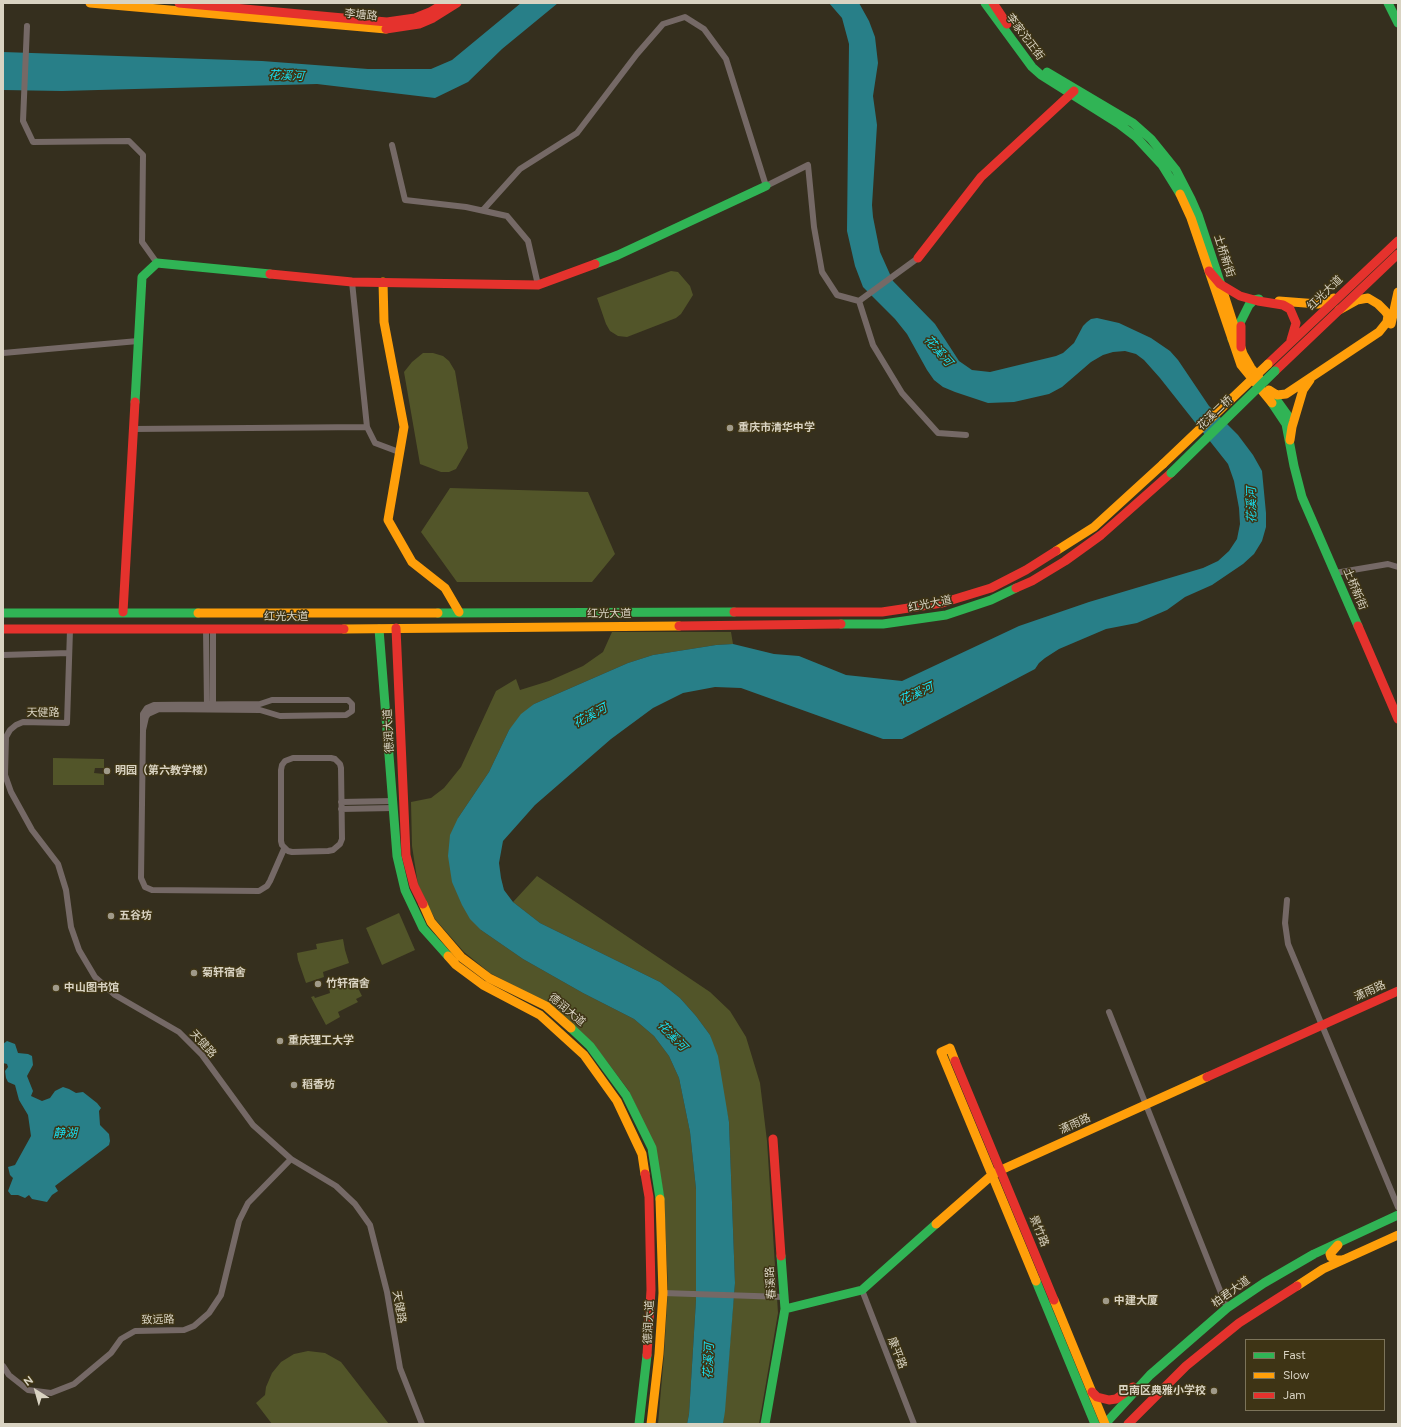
<!DOCTYPE html>
<html>
<head>
<meta charset="utf-8">
<style>
	body { margin:0 }
	#map { position:relative; width:1401px; height:1427px; overflow:hidden; background:#352f1e; font-family:Figtree,sans-serif }
	canvas { display:block }
	.frame { position:absolute; inset:0; border:4px solid #d9d3c2; pointer-events:none }
	.legend { position:absolute; left:1245px; top:1339px; width:140px; height:72px; box-sizing:border-box; background:#3e3415; border:1px solid #7c745a; margin:0; padding:5px 7px; list-style:none; font-size:12px; color:#d9d3c2 }
	.legend li { display:flex; align-items:center; gap:8px; height:20px }
	.legend b { width:20px; border:1px solid #7c745a }
	.north { position:absolute; left:16px; top:1371px; width:40px; height:40px; -webkit-text-stroke:3px #3e3415; paint-order:stroke; rotate:323deg; font-size:11px; font-weight:700; line-height:16px; text-align:center; color:#d9d3c2 }
	.north::after { content:''; display:block; margin:auto; width:14px; height:18px; background:#d9d3c2; clip-path:polygon(50% 0,100% 100%,50% 72%,0 100%) }
</style>
</head>
<body>
<div id="map">
<canvas width="1401" height="1427"></canvas>
<div class="frame"></div>
<ul class="legend">
<li><b style="height:5px;background:#30b455"></b>Fast</li>
<li><b style="height:5px;background:#ff9f0a"></b>Slow</li>
<li><b style="height:5px;background:#e5322d"></b>Jam</li>
</ul>
<div class="north">N</div>
</div>
<script>
const ctx = document.querySelector('canvas').getContext('2d');
ctx.lineJoin = 'round';
function paint(path, color) {
  ctx.fillStyle = color;
  ctx.fill(path, 'evenodd');
}
function shape(rows) {
  const path = new Path2D();
  for (const r of rows) {
    path.moveTo(r[0], r[1]);
    for (let i = 2; i < r.length; i += 2) path.lineTo(r[i], r[i + 1]);
  }
  return path;
}
function stroke(path, color, width, dash) {
  ctx.strokeStyle = color;
  ctx.lineWidth = width;
  ctx.lineCap = dash ? 'butt' : 'round';
  ctx.setLineDash(dash || []);
  ctx.stroke(path);
}
function label(font, color, halo, rows, align = 'center') {
  ctx.font = font + ' Figtree,"Noto Sans SC",sans-serif';
  ctx.lineWidth = 3;
  ctx.setLineDash([]);
  ctx.textBaseline = 'middle';
  ctx.strokeStyle = halo;
  ctx.fillStyle = color;
  for (const [text, x, y, turn = 0] of rows) {
    ctx.save();
    ctx.translate(x, y);
    ctx.rotate((+turn || 0) * Math.PI / 180);
    ctx.textAlign = isNaN(turn) ? turn : align;
    if (halo) ctx.strokeText(text, 0, 0);
    ctx.fillText(text, 0, 0);
    ctx.restore();
  }
}
paint(shape([
	[671,271,678,272,690,286,693,295,681,314,676,318,627,337,618,336,610,331,606,324,597,298],
	[423,353,433,353,443,356,449,361,455,371,468,448,456,469,449,472,441,472,420,464,404,372,412,362],
	[450,488,588,492,615,554,592,582,457,582,421,532],
	[612,632,731,632,733,644,716,645,653,655,628,663,534,704,509,730,489,772,458,818,481,930,523,959,583,993,634,1019,654,1036,669,1056,679,1078,690,1132,696,1189,696,1300,689,1414,687,1424,658,1424,664,1355,668,1289,664,1197,655,1147,629,1091,593,1043,547,1003,490,973,464,952,435,919,418,885,412,846,411,802,431,798,444,788,461,767,496,691,516,679,520,690,549,681,583,666,603,652],
	[53,758,104,759,104,768,95,768,94,773,104,774,104,785,53,785],
	[537,876,710,992,730,1011,746,1037,760,1083,767,1141,778,1313,759,1424,723,1424,735,1283,729,1122,710,1035,696,1016,680,998,660,982,540,923,513,902],
	[399,913,415,950,382,965,366,928],
	[343,939,345,950,349,963,323,972,324,977,306,983,298,960,297,953,317,949,316,944],
	[355,978,357,986,362,996,356,999,358,1002,338,1012,340,1017,326,1025,311,997,314,996,315,998,330,993,329,988],
	[308,1351,325,1353,341,1362,389,1424,272,1424,256,1403,265,1395,266,1387,272,1373,281,1362,294,1354]
]), '#525529');
paint(shape([
	[521,3,558,3,502,49,468,82,435,98,317,84,62,91,3,90,3,52,262,61,368,69,431,69,452,60],
	[829,3,859,3,869,21,875,37,878,63,873,96,877,125,872,205,873,217,880,252,893,281,935,324,959,361,972,370,990,372,1056,356,1063,353,1074,343,1083,326,1087,322,1091,319,1097,318,1119,323,1151,338,1170,351,1178,360,1209,406,1238,435,1253,455,1262,471,1266,513,1266,527,1262,541,1254,554,1243,564,1212,585,1185,597,1167,610,1137,623,1106,629,1059,649,1045,658,1039,663,1035,669,902,739,883,739,741,688,715,687,683,693,653,708,611,739,535,805,503,841,499,863,501,878,504,890,513,902,540,923,660,982,680,998,696,1016,710,1035,718,1056,729,1122,735,1283,725,1411,723,1424,687,1424,689,1414,696,1300,696,1189,690,1132,679,1078,669,1056,654,1036,634,1019,583,993,523,959,481,930,470,919,462,905,452,882,448,856,450,835,458,818,489,772,509,730,521,714,534,704,628,663,653,655,716,645,733,644,774,654,799,656,846,675,902,681,1019,626,1089,602,1203,568,1218,561,1229,551,1237,539,1240,524,1239,508,1234,481,1228,464,1160,378,1144,360,1136,354,1125,351,1113,352,1103,355,1091,362,1062,387,1049,394,1014,402,988,403,955,392,943,387,934,380,927,370,907,334,895,319,863,287,855,266,847,231,849,44,842,18],
	[7,1041,15,1044,18,1053,28,1054,32,1056,33,1065,27,1076,33,1091,31,1096,42,1101,50,1098,55,1091,63,1087,69,1089,76,1093,83,1092,97,1103,101,1108,99,1111,100,1125,109,1134,110,1141,109,1145,55,1186,58,1191,52,1195,47,1202,32,1199,29,1195,25,1198,18,1195,11,1195,8,1191,13,1178,10,1175,8,1167,15,1165,31,1136,28,1115,19,1100,15,1085,8,1082,6,1078,5,1071,8,1067,7,1064,3,1063,3,1044]
]), '#287f88');
stroke(shape([
	[27,26,23,121,33,142,129,141,143,155,142,242,157,263],
	[392,145,405,200,466,207,507,216,528,241,538,285],
	[483,210,520,169,577,133,637,54,663,24,685,17,704,29,726,59,766,186,808,165,814,227,822,272,837,295,859,301,873,345,902,393,938,433,966,435],
	[859,301,918,258],
	[3,353,138,341],
	[367,427,375,443,399,452],
	[133,429,367,427,352,282],
	[1335,573,1388,564,1398,567],
	[206,629,207,708],
	[213,629,213,708],
	[70,630,67,723,23,722,16,725,10,730,6,737,5,775,11,792,32,830,58,864,66,890,71,927,79,950,95,977,115,995,179,1032,202,1055,253,1125,291,1159,336,1186,355,1204,370,1225,387,1292,400,1368,422,1424],
	[3,655,69,653],
	[272,700,348,700,352,704,352,711,346,715,280,716,260,710,159,709,148,714,146,717,143,730,143,714,147,708,154,705,260,704,272,700],
	[143,730,141,878,145,887,152,890,259,891,267,886,270,881,284,849],
	[293,758,331,758,335,759,340,764,341,768,342,839,340,844,333,850,328,851,292,852,288,851,282,845,281,841,281,770,282,765,285,761,293,758],
	[341,802,393,801],
	[341,809,393,808],
	[1287,900,1285,923,1288,944,1398,1207],
	[1109,1012,1227,1308],
	[862,1290,914,1424],
	[663,1293,784,1297],
	[3,1366,9,1375,28,1390,51,1393,74,1384,111,1353,121,1339,135,1331,184,1330,194,1326,209,1313,221,1295,239,1221,248,1203,291,1159]
]), '#756966', 6);
stroke(shape([
	[985,3,1032,67,1041,75,1119,124,1136,137,1162,165,1180,194],
	[1388,3,1398,23],
	[1047,72,1133,123,1151,139,1176,170,1191,199,1198,215,1221,285],
	[595,264,618,255,766,186],
	[1232,339,1249,305,1254,300,1259,299],
	[1270,391,1288,416],
	[135,402,142,277,157,263,270,274],
	[1272,403,1286,424,1294,466,1302,497,1358,626],
	[3,613,198,613],
	[438,613,734,612],
	[841,624,883,624,946,615,991,600,1016,588],
	[379,629,397,856,405,890,423,928,448,956],
	[571,1028,590,1046,626,1095,652,1148,660,1199],
	[1036,1281,1095,1424],
	[785,1309,862,1290,936,1224],
	[639,1424,647,1355],
	[765,1424,785,1309,781,1256],
	[1105,1424,1150,1375,1227,1308,1264,1283,1314,1254,1398,1215]
]), '#30b455', 9);
stroke(shape([
	[90,3,386,29],
	[1180,194,1191,218,1241,365,1272,403],
	[383,282,384,322,404,427,388,520,412,562,445,588,459,612],
	[1221,285,1243,354,1251,368,1260,379],
	[1279,301,1318,304,1334,298],
	[1391,324,1398,292],
	[1269,390,1277,395,1286,394,1379,332,1387,322,1388,315,1385,311,1378,304,1368,298,1357,300,1339,310],
	[1290,440,1292,427,1303,390,1310,380],
	[1056,551,1094,527,1163,464],
	[198,613,438,613],
	[344,629,679,626],
	[423,904,431,922,461,957,489,978,546,1006,571,1028],
	[448,956,456,965,483,985,540,1015,584,1055,617,1101,642,1154,645,1174],
	[955,1061,950,1048,941,1052,1036,1281],
	[936,1224,992,1175,1001,1170,1207,1077],
	[1338,1245,1330,1254,1331,1257,1336,1260,1342,1260],
	[1297,1286,1323,1269,1398,1235],
	[1054,1300,1105,1424],
	[651,1424,659,1354,663,1293,660,1199]
]), '#ff9f0a', 9);
stroke(shape([
	[179,3,387,22,415,18,430,12,445,3],
	[993,3,1007,24],
	[386,29,419,24,433,18,457,3],
	[918,258,981,177,1074,91],
	[1209,271,1220,284,1240,296,1258,301,1283,305,1290,309,1296,323,1291,340],
	[270,274,352,282,538,285,595,264],
	[1241,326,1241,347],
	[1268,364,1398,241],
	[1275,371,1398,254],
	[1016,588,1032,581,1065,561,1101,535,1171,473],
	[123,612,135,402],
	[734,612,882,612,942,603,991,588,1026,570,1056,551],
	[679,626,841,624],
	[1358,626,1398,719],
	[396,628,406,855,414,886,423,904],
	[3,629,344,629],
	[955,1061,1054,1300],
	[1207,1077,1398,991],
	[773,1139,781,1256],
	[645,1174,649,1197,651,1290,647,1355],
	[1092,1392,1097,1397,1109,1400,1116,1399,1133,1387],
	[1128,1424,1186,1366,1239,1323,1297,1286]
]), '#e5322d', 9);
stroke(shape([
	[1171,473,1275,371]
]), '#30b455', 9);
stroke(shape([
	[1163,464,1268,364]
]), '#ff9f0a', 9);
for (const [x, y, r, color] of [
	[730,428,4,"#a09a89"],
	[107,771,4,"#a09a89"],
	[111,916,4,"#a09a89"],
	[194,973,4,"#a09a89"],
	[318,984,4,"#a09a89"],
	[56,988,4,"#a09a89"],
	[280,1041,4,"#a09a89"],
	[294,1085,4,"#a09a89"],
	[1106,1301,4,"#a09a89"],
	[1214,1391,4,"#a09a89"]
]) {
  const dot = new Path2D();
  dot.arc(x, y, r, 0, 2 * Math.PI);
  ctx.fillStyle = color;
  ctx.fill(dot);
  stroke(dot, '#3e3415', 1.5);
}
label('11px', '#d9d3c2', '#3e3415', [
	["李塘路",361,15,5],
	["李家沱正街",1025,37,53],
	["土桥新街",1224,256,72],
	["红光大道",1325,293,-44],
	["花溪二桥",1215,413,-44],
	["土桥新街",1355,589,67],
	["红光大道",930,604,-11],
	["红光大道",609,614],
	["红光大道",286,617],
	["天健路",43,713],
	["德润大道",389,731,-93],
	["潇雨路",1370,991,-24],
	["德润大道",567,1010,40],
	["天健路",203,1044,48],
	["潇雨路",1075,1124,-24],
	["景竹路",1039,1231,68],
	["春溪路",771,1283,-94],
	["柏君大道",1231,1292,-36],
	["天健路",399,1307,80],
	["致远路",158,1320,-1],
	["德润大道",649,1322,-87],
	["康平路",897,1353,69]
]);
label('bold 11px', '#d9d3c2', '#3e3415', [
	["重庆市清华中学",738,428],
	["明园（第六教学楼）",115,771],
	["五谷坊",119,916],
	["菊轩宿舍",202,973],
	["竹轩宿舍",326,984],
	["中山图书馆",64,988],
	["重庆理工大学",288,1041],
	["稻香坊",302,1085],
	["中建大厦",1114,1301],
	["巴南区典雅小学校",1206,1391,"right"]
], 'left');
label('italic 12px', '#17dff2', '#3e3415', [
	["花溪河",286,76,2],
	["花溪河",938,351,49],
	["花溪河",1252,505,-91],
	["花溪河",916,694,-24],
	["花溪河",590,716,-28],
	["花溪河",672,1036,46],
	["静湖",65,1133],
	["花溪河",709,1361,-88]
]);
</script>
</body>
</html>
